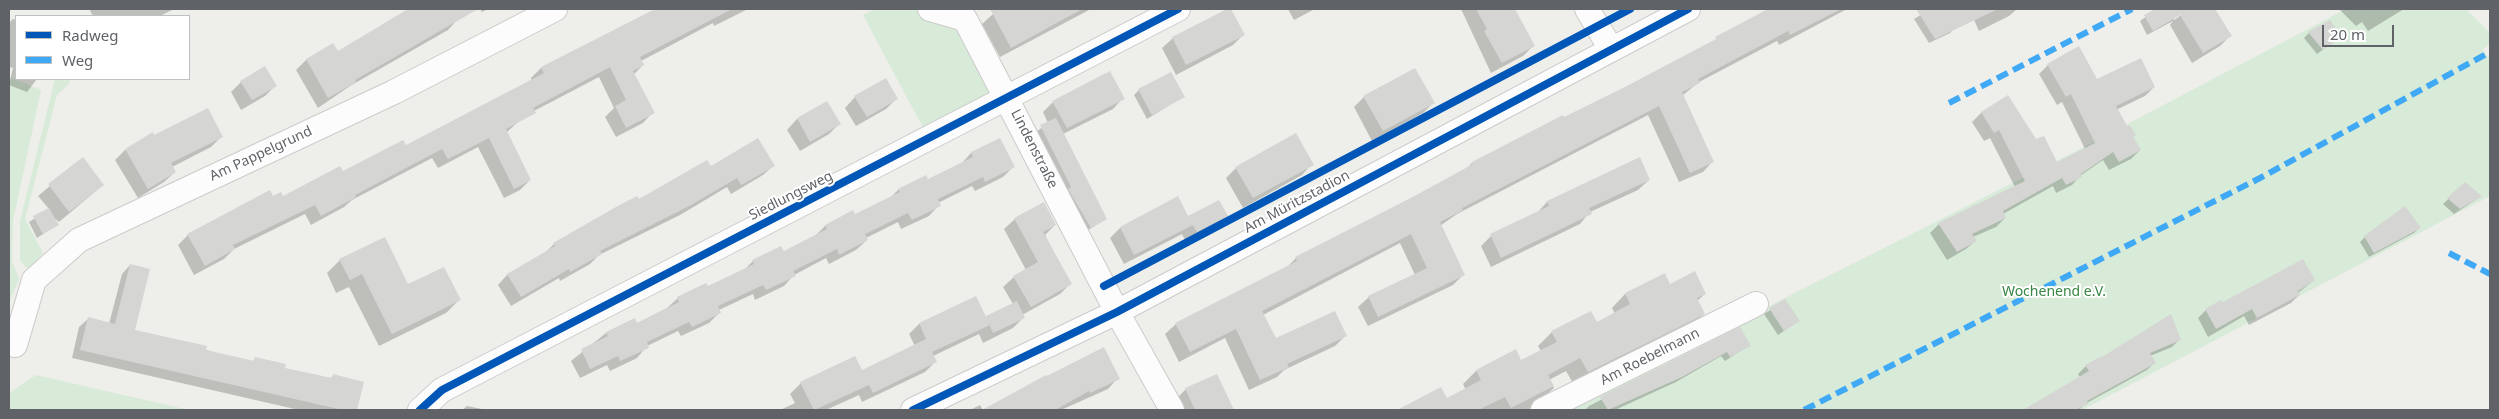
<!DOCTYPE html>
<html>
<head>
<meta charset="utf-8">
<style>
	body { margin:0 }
	#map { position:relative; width:2499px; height:419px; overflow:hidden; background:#eeeeea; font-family:"Noto Sans",sans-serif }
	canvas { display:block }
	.frame { position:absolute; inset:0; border:10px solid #5f6267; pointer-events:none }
	.legend { position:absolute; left:15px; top:15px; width:175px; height:65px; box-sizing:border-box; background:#fff; border:1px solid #bfc0c2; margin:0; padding:6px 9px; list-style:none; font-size:15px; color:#5f6267 }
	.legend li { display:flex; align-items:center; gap:10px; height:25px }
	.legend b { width:25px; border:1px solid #bfc0c2 }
	.scale { position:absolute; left:2322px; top:25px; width:72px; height:22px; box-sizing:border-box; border:2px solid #5f6267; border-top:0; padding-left:6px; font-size:15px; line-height:18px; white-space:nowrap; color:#5f6267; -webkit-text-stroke:4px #fff; paint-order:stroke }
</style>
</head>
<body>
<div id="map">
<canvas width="2499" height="419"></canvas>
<div class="frame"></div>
<ul class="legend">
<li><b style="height:6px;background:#0057b8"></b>Radweg</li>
<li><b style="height:6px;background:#3fa9f5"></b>Weg</li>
</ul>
<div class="scale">20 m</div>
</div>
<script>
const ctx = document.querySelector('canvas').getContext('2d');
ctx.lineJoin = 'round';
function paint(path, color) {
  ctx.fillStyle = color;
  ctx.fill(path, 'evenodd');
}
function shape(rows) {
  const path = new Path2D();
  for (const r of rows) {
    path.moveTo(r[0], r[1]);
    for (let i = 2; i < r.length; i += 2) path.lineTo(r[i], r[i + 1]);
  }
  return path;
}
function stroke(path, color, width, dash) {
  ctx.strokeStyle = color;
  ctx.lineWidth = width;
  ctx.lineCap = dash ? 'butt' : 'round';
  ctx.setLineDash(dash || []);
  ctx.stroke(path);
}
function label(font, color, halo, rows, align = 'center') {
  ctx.font = font + ' "Noto Sans",sans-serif';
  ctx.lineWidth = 4;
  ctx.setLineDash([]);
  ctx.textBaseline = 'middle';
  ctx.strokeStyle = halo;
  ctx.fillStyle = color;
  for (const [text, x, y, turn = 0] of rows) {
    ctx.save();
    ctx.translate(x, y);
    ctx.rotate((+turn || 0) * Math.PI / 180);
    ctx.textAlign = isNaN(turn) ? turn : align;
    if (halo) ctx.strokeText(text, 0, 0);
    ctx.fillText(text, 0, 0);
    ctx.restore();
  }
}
paint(shape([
	[875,9,930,9,965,19,1008,99,929,139,863,15],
	[2346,9,2466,9,2490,33,2490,44,2482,50,2490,59,2490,196,2082,410,1563,410,2078,150],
	[9,77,41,90,13,221,12,261,19,279,9,303],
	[55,79,70,79,69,84,57,95,25,219,43,253,30,268,27,268,20,261,20,221],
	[36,375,189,410,9,410,9,393]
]), '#d8ead8');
paint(shape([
	[92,9,174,9,160,16,93,16,90,11],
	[413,9,452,9,458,19,448,30,350,86,318,108,296,70,306,60,332,45,337,52],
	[480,9,488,9,482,12],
	[657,9,748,9,714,26,713,23,641,61,643,65,633,75,653,112,643,123,616,137,605,117,614,108,599,77,532,112,531,78,541,68],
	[1002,9,1091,9,1000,57,982,24,993,14],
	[1229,9,1243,35,1233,45,1176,75,1162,48,1173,38],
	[1288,9,1315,9,1294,20],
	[1461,9,1513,9,1533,46,1523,56,1491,73],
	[1773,9,1847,9,1779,45,1777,41,1699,82,1682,96,1713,161,1703,172,1679,182,1648,115,1457,214,1440,226,1463,275,1453,285,1368,326,1358,307,1369,297,1415,275,1400,243,1263,315,1275,340,1345,336,1335,346,1284,370,1277,377,1249,390,1225,338,1179,362,1165,334,1176,324,1286,268,1296,258,1465,170,1472,163,1562,116,1564,119,1626,88],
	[1931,9,1947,9,1955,28,1950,33,1929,43,1914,19],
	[1972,9,2017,9,2009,16,1979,31,1970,11],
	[2157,9,2168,9,2174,20,2190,9,2214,9,2230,36,2220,46,2192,63,2170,25,2173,21,2147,35,2140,21],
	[2339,9,2404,9,2368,31,2362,22,2356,26],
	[13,19,16,20,16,79,37,79,27,92,9,85,13,68,9,67,9,23],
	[2309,33,2340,37,2317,54,2304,38],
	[2048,65,2097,81,2154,87,2145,96,2116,110,2140,150,2131,159,2109,170,2103,160,2080,176,2072,185,2056,193,2053,186,2003,214,2005,218,1996,227,1973,237,1975,241,1966,249,1947,260,1930,233,1939,224,2015,187,1990,138,1984,141,1972,122,1981,113,2008,97,2036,141,2057,164,2085,149,2062,102,2057,105,2039,74],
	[241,82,275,86,265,96,241,110,231,92],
	[1139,90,1183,97,1147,119,1134,95],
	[855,97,896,99,886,109,856,126,845,108],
	[1364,97,1433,103,1423,113,1372,141,1354,107],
	[1123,98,1113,109,1063,134,1106,219,1085,232,1036,132,1048,123,1043,112,1053,102],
	[826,103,839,124,829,134,800,151,787,130,797,119],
	[518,122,506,133,530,180,520,190,504,198,478,147,438,168,432,158,352,200,344,207,311,225,305,214,234,249,224,259,194,275,178,245,188,235,272,198,282,198,405,147],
	[154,137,221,137,211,147,172,167,175,172,164,182,138,198,115,160,125,150],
	[999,139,1013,167,1003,177,975,191,972,186,938,203,939,205,929,216,901,229,898,222,866,238,867,240,856,250,829,264,826,258,794,275,784,286,755,300,753,294,719,310,720,312,709,323,681,336,678,331,647,346,637,358,610,371,607,365,580,378,571,361,606,333,634,319,636,324,667,308,678,298,707,288,743,271,753,261,783,252,815,236,825,226,853,212,855,216,889,199,898,190,926,176,928,181,961,164,971,153],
	[82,159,103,185,59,222,53,217,57,225,37,238,29,222,49,209,38,196],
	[1639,159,1649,180,1638,190,1590,212,1580,224,1491,267,1481,246,1491,236,1537,213,1547,202],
	[1312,164,1302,175,1243,208,1226,178,1236,168],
	[773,166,763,175,731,194,727,187,680,215,599,255,590,264,560,281,559,278,511,306,498,285,507,275,545,253,554,244,710,167],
	[2465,184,2480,197,2454,214,2443,204],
	[1226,216,1216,226,1186,242,1182,234,1124,264,1110,238,1120,228,1188,217],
	[1015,219,1055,225,1045,235,1070,284,1060,294,1022,315,1023,318,1013,328,983,343,979,334,933,356,935,362,925,372,862,402,859,395,826,410,780,410,795,403,790,394,801,383,855,358,862,371,915,346,909,334,919,324,975,298,985,318,1013,304,1003,287,1014,277,1026,270,1004,229],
	[2419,228,2414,233,2369,257,2360,242,2365,237],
	[340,260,408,286,459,300,446,313,379,346,349,287,336,293,327,273],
	[130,265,133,331,252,362,256,358,284,369,330,379,333,376,362,383,356,410,299,410,72,358,79,327,88,319,109,324,122,274],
	[1664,275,1670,285,1705,294,1697,301,1704,314,1690,327,1574,385,1566,371,1549,380,1554,388,1528,410,1401,410,1446,400,1466,390,1463,384,1476,371,1515,351,1521,361,1541,351,1538,346,1552,332,1596,323,1615,314,1612,308,1625,294],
	[2314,280,2298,293,2299,295,2291,303,2249,325,2244,316,2208,337,2198,318,2206,310,2222,304],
	[1785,301,1798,321,1778,335,1764,314],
	[1740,329,1749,345,1725,361,1721,356,1676,382,1615,410,1585,410,1589,406],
	[2180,339,2172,347,2150,356,2154,363,2147,370,2085,404,2079,410,2025,410,2080,377,2078,374,2086,366],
	[1216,375,1232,410,1180,410,1175,400,1186,389],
	[1045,376,1118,378,1108,389,1061,410,985,410],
	[980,405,983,410,970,410],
	[467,406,487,410,462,410]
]), '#0003');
paint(shape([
	[408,9,478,9,355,80,356,82,328,98,306,59,333,43,338,51],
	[655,9,732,9,640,57,644,65,633,71,655,113,626,128,615,106,626,100,610,67,533,108,536,113,506,129,531,180,514,189,489,138,448,159,442,149,355,195,356,197,321,216,315,205,233,245,235,249,205,266,187,234,270,190,273,196,281,192,283,196,340,166,343,171,403,140,406,145,544,73,541,67],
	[990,9,1082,9,1011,48],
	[1227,9,1231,9,1245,35,1186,65,1172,37],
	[1476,9,1515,9,1535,46,1502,63,1484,31,1487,29],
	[1768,9,1841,9,1790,35,1788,31,1698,79,1700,83,1682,92,1714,162,1690,173,1659,106,1462,208,1463,210,1440,222,1465,275,1378,317,1368,296,1427,268,1411,234,1262,311,1276,338,1335,311,1347,336,1287,364,1289,367,1260,380,1236,329,1190,352,1175,323,1297,261,1295,257,1411,198,1473,164,1472,162,1563,115,1564,117,1625,87,1716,39,1715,37],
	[1916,9,1998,9,1935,39],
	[2155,9,2215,9,2232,36,2203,53,2180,15,2153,31,2144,15],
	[2330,20,2342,37,2323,50,2308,32],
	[2079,46,2097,79,2141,58,2155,87,2116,106,2127,126,2130,125,2136,135,2133,137,2141,150,2119,162,2113,152,2081,174,2082,177,2066,185,2062,178,2003,211,2006,218,1972,234,1977,241,1957,252,1938,223,2025,181,1999,130,1994,133,1981,112,2008,95,2036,139,2044,136,2057,162,2095,143,2071,94,2066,97,2047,64],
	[265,66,277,86,252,100,240,81],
	[1415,68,1435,103,1383,131,1363,96],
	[1110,71,1125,99,1067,128,1052,101],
	[1171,72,1185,97,1152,115,1138,89],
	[886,78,898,99,867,117,854,96],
	[827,101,841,124,810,142,797,118],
	[208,108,223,137,171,163,176,172,148,189,125,149,153,132,154,135],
	[1056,118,1107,219,1091,228,1068,189,1071,187,1040,125],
	[1296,133,1314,165,1253,198,1235,167],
	[758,138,775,166,741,185,737,178,691,205,600,251,602,254,570,272,569,269,521,297,507,274,555,246,553,243,616,207,637,196,639,199,707,160,711,166],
	[1000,138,1015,167,985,182,983,177,938,199,941,206,912,220,908,213,865,234,868,240,839,255,837,249,793,271,796,276,766,290,763,285,718,306,721,313,692,327,689,322,647,342,649,348,620,361,618,356,590,369,581,349,608,336,606,332,635,318,637,323,679,302,677,297,706,283,708,286,754,264,752,260,781,246,784,251,827,229,825,225,853,210,855,214,900,192,898,189,926,175,928,179,973,157,971,152],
	[83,157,104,185,69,212,48,184],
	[1640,157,1650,180,1589,208,1592,214,1501,258,1490,234,1549,206,1547,201],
	[2465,182,2482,196,2460,209,2447,198],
	[1178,196,1188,216,1219,200,1228,216,1197,232,1193,225,1134,255,1120,227],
	[1044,202,1056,225,1043,232,1072,284,1031,307,1013,276,1038,262,1014,218],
	[2405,206,2421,228,2374,253,2364,236],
	[49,208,59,225,43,234,33,216],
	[385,237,408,284,444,267,461,300,392,334,362,274,350,280,339,259],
	[2303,259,2315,280,2298,291,2300,295,2257,318,2252,309,2216,329,2205,309,2221,300,2223,302],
	[130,264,150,269,135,330,207,346,206,350,254,361,255,357,286,364,285,368,332,378,333,374,364,382,357,410,343,410,80,350,88,317,115,324],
	[1695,271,1706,294,1697,298,1705,314,1588,372,1580,358,1548,375,1554,386,1511,408,1505,397,1478,410,1397,410,1441,387,1447,398,1481,380,1476,370,1516,349,1521,360,1557,342,1551,331,1591,311,1597,322,1630,304,1625,293,1665,273,1670,284],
	[976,296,990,325,932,352,937,362,873,393,869,385,814,410,800,382,855,356,862,370,926,339,919,323],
	[1785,299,1800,321,1784,331,1769,308],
	[1017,301,1025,318,993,333,986,316],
	[2171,314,2181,340,2150,353,2156,363,2087,401,2088,404,2076,410,2023,410,2089,371,2085,365,2102,356,2102,357],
	[1740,327,1751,346,1730,357,1727,352,1682,377,1608,410,1600,397],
	[1104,347,1120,379,1090,393,1089,391,1055,410,982,410,1046,375,1047,376],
	[1217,374,1234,410,1195,410,1185,388]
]), '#d5d5d3');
const street = shape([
	[930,9,965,19,1117,312,1172,410],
	[1587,9,1611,49],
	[15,345,34,280,79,240,394,92,555,9],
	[420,410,442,390,1178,9],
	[913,410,1117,312,1688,9],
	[1543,410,1756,304]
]);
stroke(street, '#cbcccb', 26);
stroke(street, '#fcfcfc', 24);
stroke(shape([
	[1949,103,2132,9],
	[2449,253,2490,274],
	[1804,410,2260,178,2490,52]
]), '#3fa9f5', 6, [12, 6]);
stroke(shape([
	[1104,286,1630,9],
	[420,410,442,390,1178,9],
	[913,410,1117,312,1688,9]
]), '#0057b8', 8);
label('14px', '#5f6267', '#fff', [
	["Lindenstraße",1034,149,63],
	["Am Pappelgrund",261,154,-25],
	["Siedlungsweg",791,196,-27],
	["Am Müritzstadion",1297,202,-28],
	["Am Roebelmann",1650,357,-27]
]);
label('14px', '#388543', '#fff', [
	["Wochenend e.V.",2054,292]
]);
</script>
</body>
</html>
